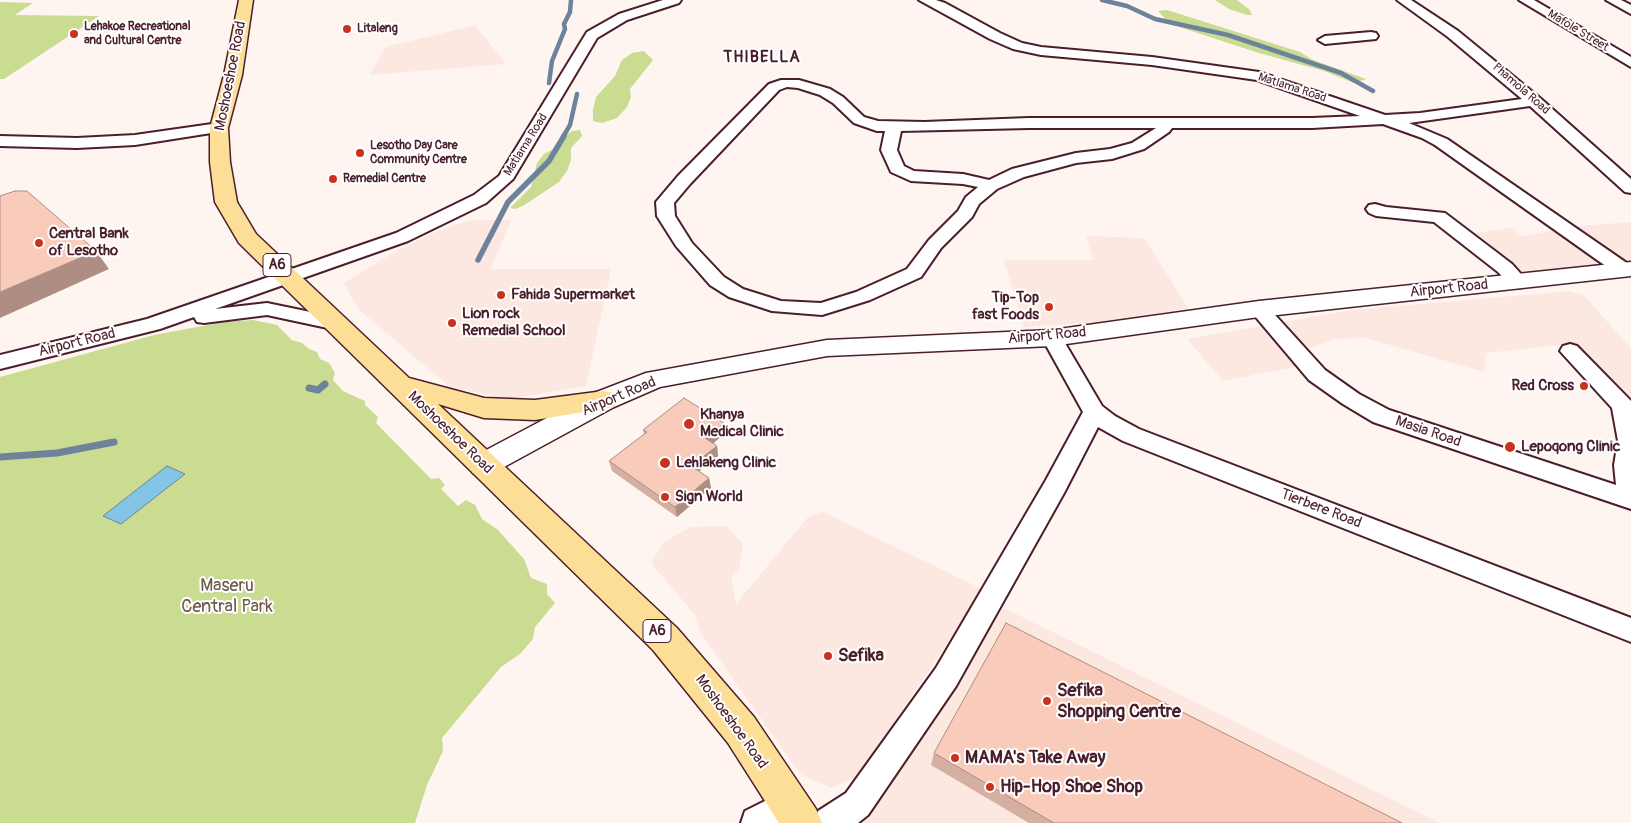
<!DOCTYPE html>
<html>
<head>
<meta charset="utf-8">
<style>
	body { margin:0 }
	canvas { display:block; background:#fef5f1 }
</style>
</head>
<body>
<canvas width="1631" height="823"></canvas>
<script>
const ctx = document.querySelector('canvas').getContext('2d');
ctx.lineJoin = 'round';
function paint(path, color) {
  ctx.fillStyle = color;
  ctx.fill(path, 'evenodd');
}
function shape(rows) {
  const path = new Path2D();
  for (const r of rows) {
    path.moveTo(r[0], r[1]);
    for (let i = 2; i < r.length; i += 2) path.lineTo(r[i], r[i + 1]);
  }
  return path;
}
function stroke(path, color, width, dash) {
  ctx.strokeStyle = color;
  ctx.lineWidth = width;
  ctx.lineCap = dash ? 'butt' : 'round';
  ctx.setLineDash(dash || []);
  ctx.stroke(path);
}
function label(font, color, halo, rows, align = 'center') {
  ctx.font = font + ' Pangolin,sans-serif';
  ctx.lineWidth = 4;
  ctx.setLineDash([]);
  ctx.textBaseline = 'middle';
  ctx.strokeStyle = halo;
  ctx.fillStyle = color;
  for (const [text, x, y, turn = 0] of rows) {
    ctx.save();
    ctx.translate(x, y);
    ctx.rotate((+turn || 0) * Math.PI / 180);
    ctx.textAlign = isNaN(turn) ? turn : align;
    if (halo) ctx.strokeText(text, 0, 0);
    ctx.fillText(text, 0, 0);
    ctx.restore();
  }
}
paint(shape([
	[475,25,506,64,369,75,386,47],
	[470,220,511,220,491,269,611,269,586,386,508,399,450,387,358,309,344,283,394,252,440,230],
	[1631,222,1631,262,1517,274,1466,234,1511,228,1522,236,1578,226],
	[1086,236,1144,238,1188,308,1116,321,1024,327,1004,260,1093,260],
	[1569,291,1584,295,1631,349,1631,408,1571,344,1486,353,1484,372,1366,338,1334,339,1308,349,1321,362,1223,381,1187,339,1352,310],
	[823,512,984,590,857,777,831,788,800,774,700,632,695,615,651,563,664,542,691,527,726,526,743,544,739,569,731,578,736,604,808,517],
	[1004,608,1440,823,862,823,991,625]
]), '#fce8e0');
paint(shape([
	[1215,0,1237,0,1250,10,1252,15,1247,15,1229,9],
	[0,2,33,3,15,15,99,16,4,79,0,79],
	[1167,10,1300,52,1313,60,1366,79,1354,83,1324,71,1259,53,1170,24,1158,11],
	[644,51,653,60,630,89,631,97,627,107,617,118,602,123,593,121,593,110,596,97,615,76,622,60,632,53],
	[580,130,582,136,571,148,571,160,567,171,559,182,523,206,515,209,510,208,531,187,537,163,544,154,563,144,562,138,572,131],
	[253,320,277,325,292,340,302,343,309,349,317,352,320,359,329,363,335,373,333,380,343,391,365,401,365,405,378,417,376,423,431,479,439,478,445,485,441,489,458,506,466,500,475,505,482,519,498,530,524,559,531,578,547,584,547,594,555,603,535,627,533,639,520,654,501,667,442,738,443,751,427,785,415,823,0,823,0,377,154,335,224,322]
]), '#cadc91');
const water = shape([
	[167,466,185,474,121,524,103,516,167,466]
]);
paint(water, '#84c5e5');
stroke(water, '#6d839b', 1);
stroke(shape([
	[1102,0,1127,6,1155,19,1228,35,1255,44,1341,73,1373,91],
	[549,83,552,61,565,29,564,24,570,12,571,0],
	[563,137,570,125,577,94]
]), '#6d839b', 4.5);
stroke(shape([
	[478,260,508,202,549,161,564,136]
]), '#6d839b', 5.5);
stroke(shape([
	[309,388,318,390,325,384],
	[0,457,57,453,114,442]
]), '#6d839b', 7);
const minor = shape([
	[663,0,681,0,679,3,627,20,597,38,513,179,486,203,408,241,215,309,267,303,344,319,347,324,344,329,337,330,267,315,204,323,197,322,194,317,160,329,0,369,0,355,147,319,396,233,474,195,499,176,587,32,619,14,663,0],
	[919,0,936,0,945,3,1000,33,1022,43,1041,47,1152,57,1259,72,1385,115,1420,113,1522,99,1448,37,1397,0,1411,0,1458,31,1540,98,1631,179,1631,193,1625,192,1530,106,1409,123,1447,139,1631,266,1631,274,1624,276,1617,274,1435,145,1422,138,1383,124,1312,128,1172,128,1169,132,1144,149,1112,159,1076,163,1024,177,997,189,979,204,972,217,941,248,921,277,870,300,822,315,772,311,729,297,710,285,676,246,657,216,656,202,678,176,769,84,781,80,799,80,830,89,843,97,864,117,878,121,924,122,1029,118,1312,118,1360,116,1257,80,1152,65,1041,55,1013,49,990,39,919,0],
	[787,87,798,88,820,95,833,103,854,123,877,131,885,131,881,150,891,172,911,181,963,184,978,187,966,197,958,211,929,240,907,269,856,292,821,303,781,301,743,289,724,277,692,243,675,216,674,203,690,184,779,90,787,87],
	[1029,128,1156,128,1132,143,1110,149,1076,153,1012,169,989,180,963,174,914,171,904,166,897,150,901,131,1029,128],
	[1519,0,1534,0,1631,57,1631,67,1519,0],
	[1606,0,1621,0,1631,5,1631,14,1606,0],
	[1371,32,1376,33,1378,36,1376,39,1325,44,1318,40,1325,36,1371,32],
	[219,123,224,125,227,128,224,131,135,145,77,148,0,146,0,136,77,138,135,135,219,123],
	[1375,204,1386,207,1445,213,1512,264,1528,282,1525,286,1518,288,1511,286,1498,272,1434,222,1376,216,1369,213,1366,209,1369,205,1375,204],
	[1259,303,1266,305,1325,370,1359,394,1389,410,1616,485,1614,465,1618,441,1612,408,1560,351,1563,346,1570,344,1577,346,1631,401,1631,509,1373,422,1343,404,1309,380,1249,309,1252,305,1259,303],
	[1052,331,1059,333,1102,406,1115,416,1139,429,1631,618,1631,642,1123,441,1098,427,1064,493,956,686,868,815,858,823,814,823,818,811,846,793,936,668,1046,480,1083,412,1042,338,1045,333,1052,331],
	[789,789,800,794,805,805,800,816,789,823,741,823,745,811,789,789]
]);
const secondary = shape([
	[1631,262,1631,276,1259,317,1052,346,827,356,660,387,614,407,493,473,483,476,473,473,468,465,473,457,594,393,646,373,827,340,1052,330,1259,301,1631,262]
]);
const primary = shape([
	[239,0,253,0,242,75,228,128,230,162,237,202,256,234,409,378,484,398,535,400,604,391,614,393,618,400,614,407,535,420,484,418,438,404,677,628,754,717,816,809,822,823,779,823,728,743,653,650,239,243,215,202,210,162,210,128,224,75,239,0]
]);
stroke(minor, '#4a1f2b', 4);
stroke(secondary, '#4a1f2b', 3);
stroke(primary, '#4a1f2b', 3);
paint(minor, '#fff');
paint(secondary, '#fff');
paint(primary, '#fdde96');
paint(shape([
	[643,430,725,433,713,443,717,446,718,456,699,471,709,478,711,488,677,517,612,471,609,461,644,434],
	[934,753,1402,823,1029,823,931,765]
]), '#d5afa0');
paint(shape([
	[96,251,109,269,0,318,0,292],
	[724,423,725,433,707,449,705,438],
	[717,446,718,456,693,476,691,466],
	[709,478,711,488,677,517,675,507]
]), '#ae8e82');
const building = shape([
	[15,191,27,191,96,251,0,292,0,196,15,191],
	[684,398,724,423,705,438,717,446,691,466,709,478,675,507,609,461,647,432,643,430,684,398],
	[1006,623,1402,823,1054,823,934,753,1006,623]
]);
paint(building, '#f8cbba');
stroke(building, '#ae8e82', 1);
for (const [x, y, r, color] of [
	[347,29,5,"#c8321e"],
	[74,34,5,"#c8321e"],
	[360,153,5,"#c8321e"],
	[333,179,5,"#c8321e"],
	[39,243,5,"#c8321e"],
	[501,295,5,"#c8321e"],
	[1049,307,5,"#c8321e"],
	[452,323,5,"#c8321e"],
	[1584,386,5,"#c8321e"],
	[689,424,6,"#c8321e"],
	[1510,447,6,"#c8321e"],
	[665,463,6,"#c8321e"],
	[665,497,5,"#c8321e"],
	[828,656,5,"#c8321e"],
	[1047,701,5,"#c8321e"],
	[955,758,5,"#c8321e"],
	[990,787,5,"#c8321e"]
]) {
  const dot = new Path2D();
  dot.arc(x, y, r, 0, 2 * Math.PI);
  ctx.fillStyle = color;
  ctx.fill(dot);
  stroke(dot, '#fff', 2);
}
label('bold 12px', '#4a1f2b', '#fff', [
	["Lehakoe Recreational",84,27],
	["and Cultural Centre",84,41],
	["Litaleng",357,29],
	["Lesotho Day Care",370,146],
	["Community Centre",370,160],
	["Remedial Centre",343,179]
], 'left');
label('12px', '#4a1f2b', '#fff', [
	["Mafole Street",1578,31,31],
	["Matlama Road",1292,88,18],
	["Phamola Road",1521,89,41],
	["Matlama Road",526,145,-58]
]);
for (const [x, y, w] of [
	[277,265,28],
	[657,631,28]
]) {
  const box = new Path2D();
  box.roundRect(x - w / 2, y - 11.5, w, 23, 4);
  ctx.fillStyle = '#fff';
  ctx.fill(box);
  stroke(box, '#4a1f2b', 1);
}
label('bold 14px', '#4a1f2b', null, [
	["A6",277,265],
	["A6",657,631]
]);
label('15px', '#4a1f2b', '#fff', [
	["Moshoeshoe Road",231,76,-79],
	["Airport Road",1449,289,-6],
	["Airport Road",1047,336,-5],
	["Airport Road",77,343,-14],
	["Airport Road",619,397,-23],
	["Masia Road",1428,432,19],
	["Moshoeshoe Road",450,433,44],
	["Tierbere Road",1321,509,21],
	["Moshoeshoe Road",731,722,54]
]);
label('bold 15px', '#4a1f2b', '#fff', [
	["Central Bank",49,234],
	["of Lesotho",49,251],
	["Fahida Supermarket",511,295],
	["Tip-Top",1039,298,"right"],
	["fast Foods",1039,315,"right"],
	["Lion rock",462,314],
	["Remedial School",462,331],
	["Red Cross",1574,386,"right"],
	["Khanya",700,415],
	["Medical Clinic",700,432],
	["Lepoqong Clinic",1521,447],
	["Lehlakeng Clinic",676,463],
	["Sign World",675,497]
], 'left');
ctx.letterSpacing = '1px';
label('bold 16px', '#4a1f2b', '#fff', [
	["THIBELLA",762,58]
]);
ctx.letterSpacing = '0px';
label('18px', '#70584a', '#fff', [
	["Maseru",227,586],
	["Central Park",227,607]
]);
label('bold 18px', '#4a1f2b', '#fff', [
	["Sefika",838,656],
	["Sefika",1057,691],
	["Shopping Centre",1057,712],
	["MAMA's Take Away",965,758],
	["Hip-Hop Shoe Shop",1000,787]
], 'left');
</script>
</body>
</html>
